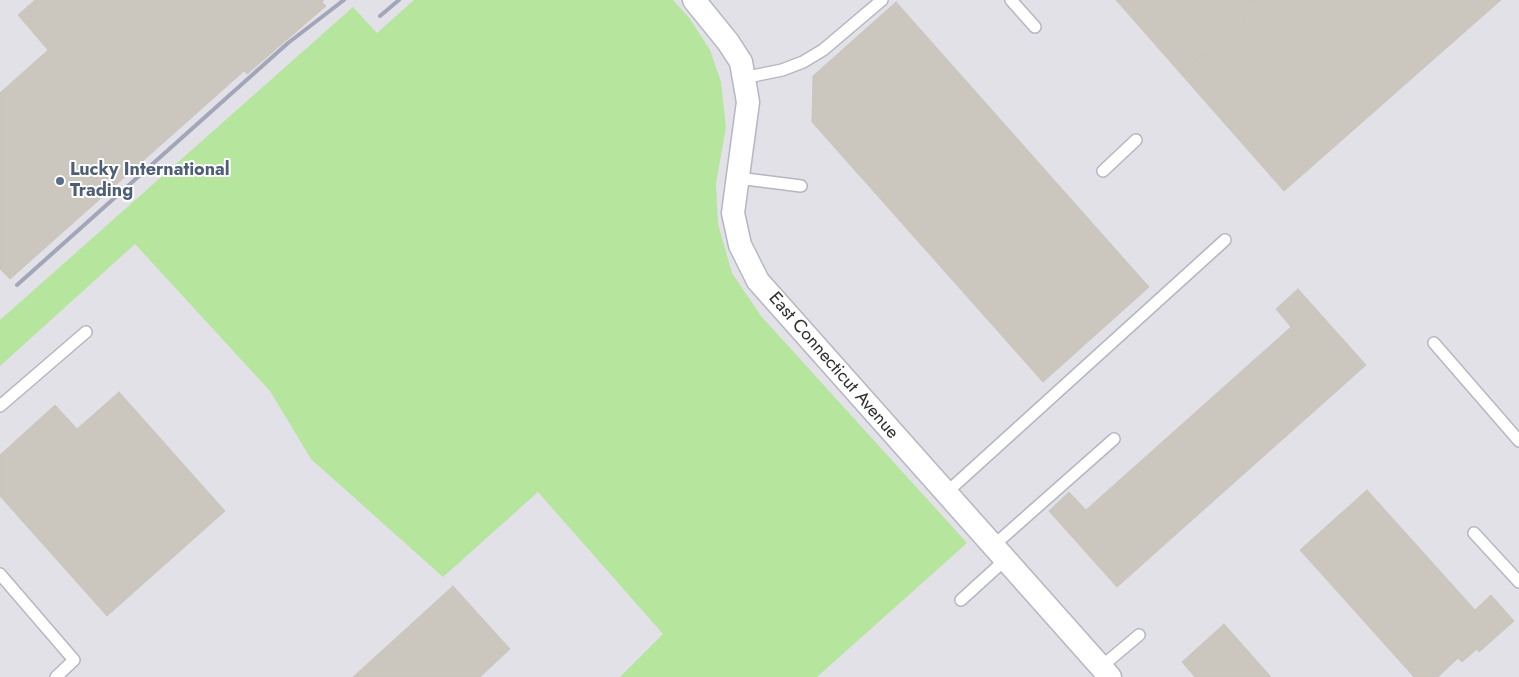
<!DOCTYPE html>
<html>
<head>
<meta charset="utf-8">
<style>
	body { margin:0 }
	canvas { display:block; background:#efe9e1 }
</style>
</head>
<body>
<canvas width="1519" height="677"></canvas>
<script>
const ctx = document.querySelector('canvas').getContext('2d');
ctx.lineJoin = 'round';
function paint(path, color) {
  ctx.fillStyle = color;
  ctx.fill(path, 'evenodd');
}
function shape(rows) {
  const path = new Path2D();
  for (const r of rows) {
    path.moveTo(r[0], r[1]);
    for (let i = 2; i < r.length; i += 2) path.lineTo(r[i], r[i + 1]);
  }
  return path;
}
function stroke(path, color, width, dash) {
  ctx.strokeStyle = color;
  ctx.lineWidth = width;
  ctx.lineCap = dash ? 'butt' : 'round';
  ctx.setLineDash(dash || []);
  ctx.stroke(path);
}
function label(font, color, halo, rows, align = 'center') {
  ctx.font = font + ' Jost,sans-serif';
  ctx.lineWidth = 4;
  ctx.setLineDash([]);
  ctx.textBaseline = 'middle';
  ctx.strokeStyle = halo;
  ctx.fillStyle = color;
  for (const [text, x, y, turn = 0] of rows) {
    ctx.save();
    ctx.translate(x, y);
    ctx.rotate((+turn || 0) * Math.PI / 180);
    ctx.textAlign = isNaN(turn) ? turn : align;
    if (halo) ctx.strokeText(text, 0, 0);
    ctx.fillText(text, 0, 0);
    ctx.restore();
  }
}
paint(shape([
	[0,0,1519,0,1519,677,0,677]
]), '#e3e1e8');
paint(shape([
	[414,0,673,0,690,19,710,50,721,82,726,127,716,184,718,224,732,273,761,316,967,543,817,677,620,677,663,634,538,492,443,577,311,459,270,391,135,244,0,366,0,320,353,7,377,33]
]), '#b6e59e');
const building = shape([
	[35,0,324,0,322,2,326,6,247,74,244,71,10,279,0,269,0,93,48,50,18,15,35,0],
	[1116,0,1265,0,1181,74,1116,0],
	[1265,0,1501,0,1284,191,1181,74,1265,0],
	[896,2,1149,287,1043,382,812,122,813,76,896,2],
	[1298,289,1366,365,1117,587,1049,511,1069,492,1086,510,1291,327,1276,309,1298,289],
	[119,392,225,511,107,616,0,496,0,455,55,405,77,429,119,392],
	[1367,490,1475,610,1491,595,1514,621,1479,652,1477,649,1462,662,1458,658,1438,677,1414,677,1300,550,1367,490],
	[453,586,510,649,480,677,353,677,453,586],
	[1224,624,1271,677,1195,677,1182,662,1224,624]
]);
paint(building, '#cbc7bf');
stroke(building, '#cbc5ba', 1);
const service = shape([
	[1011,0,1035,27],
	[743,78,782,70,803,62,823,50,882,0],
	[1103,171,1136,140],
	[738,178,801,186],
	[1434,343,1519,441],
	[0,406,86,332],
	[946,493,1225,240],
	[1474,533,1519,582],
	[993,546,1114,439],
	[0,574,74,660,56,677],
	[961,600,1005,560],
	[1101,667,1139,635]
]);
const minor = shape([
	[694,0,728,42,741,62,748,102,733,213,740,245,758,281,1110,677]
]);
stroke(service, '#b4b7c1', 14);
stroke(minor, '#b4b7c1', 25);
stroke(service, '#fff', 11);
stroke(minor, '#fff', 22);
stroke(shape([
	[380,16,399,0],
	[17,285,288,43,344,0]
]), '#a3a6b8', 4);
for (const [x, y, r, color] of [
	[60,181,5,"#5c6f8a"]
]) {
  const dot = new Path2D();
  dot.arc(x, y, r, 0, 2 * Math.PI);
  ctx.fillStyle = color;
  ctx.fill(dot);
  stroke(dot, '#fff', 2);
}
label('bold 18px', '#4e5e75', '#fff', [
	["Lucky International",70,171],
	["Trading",70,192]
], 'left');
label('18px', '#2e2e2e', '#fff', [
	["East Connecticut Avenue",833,366,49]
]);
</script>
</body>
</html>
